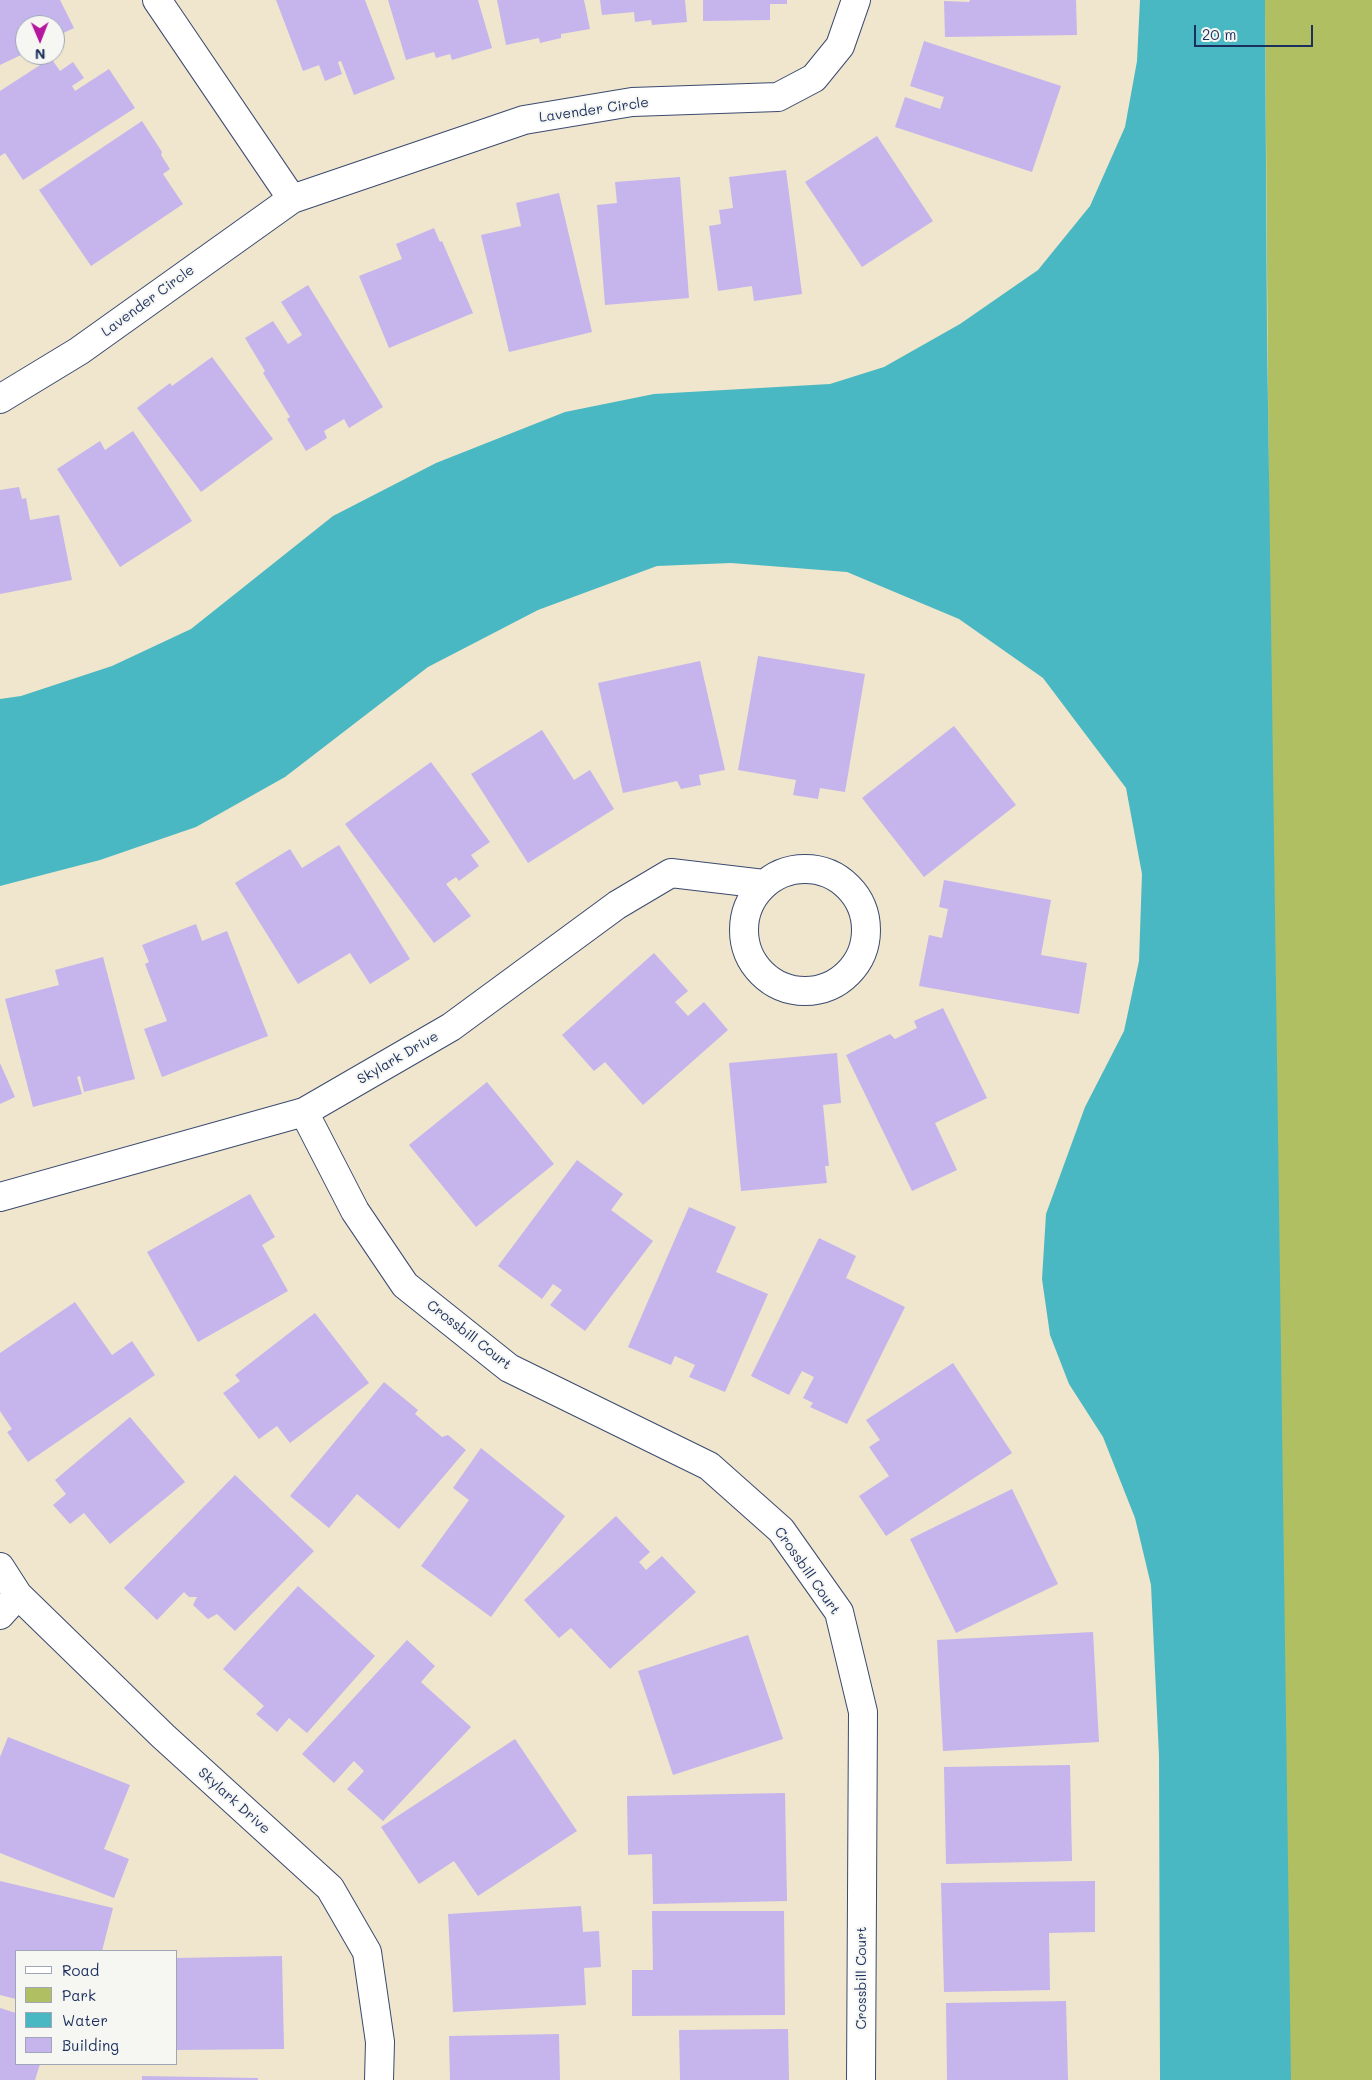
<!DOCTYPE html>
<html>
<head>
<meta charset="utf-8">
<style>
	body { margin:0 }
	#map { position:relative; width:1372px; height:2080px; overflow:hidden; background:#efe6cd; font-family:Mali,sans-serif }
	canvas { display:block }
	.legend { position:absolute; left:15px; top:1950px; width:162px; height:115px; box-sizing:border-box; background:#f6f6f2; border:1px solid #9ea6b7; margin:0; padding:6px 9px; list-style:none; font-size:15px; color:#1b2f5e }
	.legend li { display:flex; align-items:center; gap:10px; height:25px }
	.legend b { width:25px; border:1px solid #9ea6b7 }
	.north { position:absolute; left:15px; top:15px; width:50px; height:50px; box-sizing:border-box; background:#f6f6f2; border:1px solid #9ea6b7; border-radius:50%; rotate:179deg; font-size:14px; font-weight:700; line-height:20px; text-align:center; color:#1b2f5e }
	.north::after { content:''; display:block; margin:auto; width:18px; height:22px; background:#b5179e; clip-path:polygon(50% 0,100% 100%,50% 72%,0 100%) }
	.scale { position:absolute; left:1194px; top:25px; width:119px; height:22px; box-sizing:border-box; border:2px solid #1b2f5e; border-top:0; padding-left:6px; font-size:15px; line-height:18px; white-space:nowrap; color:#1b2f5e; -webkit-text-stroke:4px #f6f6f2; paint-order:stroke }
</style>
</head>
<body>
<div id="map">
<canvas width="1372" height="2080"></canvas>
<ul class="legend">
<li><b style="height:6px;background:#fff"></b>Road</li>
<li><b style="height:14px;background:#b0bf62"></b>Park</li>
<li><b style="height:14px;background:#4ab8c2"></b>Water</li>
<li><b style="height:14px;background:#c5b5ec"></b>Building</li>
</ul>
<div class="north">N</div>
<div class="scale">20 m</div>
</div>
<script>
const ctx = document.querySelector('canvas').getContext('2d');
ctx.lineJoin = 'round';
function paint(path, color) {
  ctx.fillStyle = color;
  ctx.fill(path, 'evenodd');
}
function shape(rows) {
  const path = new Path2D();
  for (const r of rows) {
    if (r.length === 3) {
      path.moveTo(r[0] + r[2], r[1]);
      path.arc(r[0], r[1], r[2], 0, 2 * Math.PI);
      continue;
    }
    path.moveTo(r[0], r[1]);
    for (let i = 2; i < r.length; i += 2) path.lineTo(r[i], r[i + 1]);
  }
  return path;
}
function stroke(path, color, width, dash) {
  ctx.strokeStyle = color;
  ctx.lineWidth = width;
  ctx.lineCap = dash ? 'butt' : 'round';
  ctx.setLineDash(dash || []);
  ctx.stroke(path);
}
function label(font, color, halo, rows, align = 'center') {
  ctx.font = font + ' Mali,sans-serif';
  ctx.lineWidth = 4;
  ctx.setLineDash([]);
  ctx.textBaseline = 'middle';
  ctx.strokeStyle = halo;
  ctx.fillStyle = color;
  for (const [text, x, y, turn = 0] of rows) {
    ctx.save();
    ctx.translate(x, y);
    ctx.rotate((+turn || 0) * Math.PI / 180);
    ctx.textAlign = isNaN(turn) ? turn : align;
    if (halo) ctx.strokeText(text, 0, 0);
    ctx.fillText(text, 0, 0);
    ctx.restore();
  }
}
paint(shape([
	[1265,0,1372,0,1372,2080,1281,2080]
]), '#b0bf62');
paint(shape([
	[1140,0,1265,0,1267,330,1291,2080,1160,2080,1159,1756,1151,1585,1135,1518,1103,1437,1069,1384,1050,1335,1042,1279,1046,1214,1085,1107,1124,1031,1139,961,1142,874,1126,788,1043,678,959,619,847,572,731,563,657,566,538,610,428,667,285,777,196,827,100,860,0,886,0,699,21,696,112,666,191,629,333,516,436,463,565,412,654,394,830,384,884,367,960,324,1038,270,1090,206,1125,127,1137,61]
]), '#4ab8c2');
paint(shape([
	[0,0,60,0,74,28,55,37,55,25,25,25,25,53,0,65],
	[276,0,365,0,395,79,354,95,341,61,338,62,342,74,325,81,319,65,303,71],
	[388,0,478,0,492,48,452,60,450,54,436,58,434,52,406,60],
	[497,0,584,0,590,29,561,34,561,38,540,43,539,38,506,45],
	[600,0,685,0,687,22,652,25,651,20,635,22,634,12,602,15],
	[703,0,787,0,787,4,770,4,770,20,703,21],
	[970,0,1076,0,1077,35,945,37,944,1,969,2],
	[924,41,1061,86,1032,172,895,127,905,97,940,109,944,97,910,86],
	[51,58,60,71,73,62,84,78,72,86,75,91,109,69,135,108,23,180,5,153,0,156,0,91],
	[142,121,162,152,161,155,170,169,163,174,183,204,91,266,39,190],
	[877,136,933,221,862,267,805,182],
	[786,170,802,294,754,301,752,286,718,291,709,226,721,224,719,210,733,208,729,177],
	[680,177,689,298,605,305,597,205,617,203,615,182],
	[559,193,592,332,509,352,481,235,521,226,516,203],
	[434,228,440,242,442,241,473,313,389,348,359,276,402,259,396,244],
	[308,285,383,407,349,428,344,419,324,431,327,438,306,451,287,419,290,417,263,373,265,371,245,338,273,321,288,344,302,335,281,302],
	[212,357,273,439,201,492,137,408,170,383,172,386],
	[133,431,192,521,120,567,57,469,100,441,105,450],
	[19,487,22,499,26,498,30,520,59,515,72,580,0,594,0,490],
	[758,656,865,674,845,792,820,788,818,799,793,795,796,780,738,770],
	[700,661,725,770,699,775,701,785,681,789,677,781,623,793,598,683],
	[954,726,1016,805,924,877,862,798],
	[542,730,574,780,590,770,614,809,528,863,471,774],
	[431,762,490,842,471,855,479,866,459,881,456,877,446,884,471,916,434,943,345,824],
	[339,845,410,959,370,984,350,953,298,984,235,883,290,849,302,868],
	[944,880,1051,900,1041,955,1087,963,1079,1014,919,986,929,935,942,938,948,909,939,907],
	[196,924,202,941,227,931,268,1036,162,1077,144,1029,167,1021,145,964,149,962,142,945],
	[654,953,688,991,675,1002,688,1016,704,1002,728,1030,643,1105,605,1062,594,1071,562,1035],
	[103,957,135,1079,84,1092,80,1076,77,1077,82,1094,33,1107,5,999,59,985,55,970],
	[943,1008,987,1098,935,1123,957,1170,912,1191,846,1055,890,1034,895,1039,917,1028,914,1021],
	[837,1053,841,1103,823,1105,829,1166,825,1166,827,1183,741,1191,729,1063],
	[0,1063,15,1097,0,1104],
	[487,1082,554,1164,476,1227,409,1145],
	[577,1160,623,1194,611,1210,653,1241,585,1331,550,1305,562,1290,553,1284,542,1299,498,1266],
	[250,1194,275,1237,262,1245,288,1291,198,1342,147,1252],
	[689,1207,736,1227,716,1272,768,1294,725,1392,689,1377,695,1365,675,1356,671,1365,628,1347],
	[819,1238,856,1256,846,1278,905,1307,847,1424,810,1407,813,1403,803,1398,814,1377,802,1371,789,1395,751,1376],
	[75,1302,112,1355,132,1341,155,1375,28,1462,7,1432,12,1429,0,1411,0,1353],
	[315,1313,369,1383,290,1443,277,1426,259,1439,223,1393,240,1381,235,1375],
	[953,1363,1012,1453,886,1536,859,1496,889,1476,869,1447,880,1440,866,1420],
	[384,1382,418,1410,415,1414,442,1437,448,1435,466,1450,399,1529,357,1494,329,1528,290,1496],
	[130,1417,185,1482,110,1544,84,1513,70,1524,53,1505,66,1494,55,1480],
	[481,1448,565,1516,491,1617,421,1566,469,1500,453,1488],
	[235,1475,314,1551,235,1631,217,1614,208,1619,193,1605,197,1597,189,1597,184,1592,157,1620,124,1588],
	[1012,1489,1058,1584,956,1633,910,1539],
	[616,1516,650,1552,639,1562,646,1570,662,1556,696,1592,610,1669,571,1628,559,1638,524,1600],
	[298,1586,375,1656,307,1733,289,1718,277,1732,256,1714,264,1706,223,1669],
	[1093,1632,1099,1742,943,1751,937,1640],
	[748,1635,783,1739,673,1775,638,1671],
	[407,1640,435,1666,421,1682,471,1727,383,1821,347,1789,364,1771,354,1761,334,1783,302,1754],
	[8,1737,130,1785,104,1849,129,1859,114,1898,0,1853,0,1757],
	[515,1739,577,1831,478,1896,454,1861,419,1884,381,1827],
	[1070,1765,1072,1861,946,1864,944,1767],
	[785,1793,787,1901,653,1904,652,1854,628,1855,627,1796],
	[0,1881,113,1908,102,1951,16,1951,16,1999,0,1995],
	[1095,1881,1095,1932,1049,1933,1050,1990,944,1992,941,1883],
	[581,1906,583,1932,599,1931,601,1967,584,1968,586,2005,453,2012,448,1914],
	[652,1911,784,1911,785,2015,632,2016,632,1970,653,1970],
	[282,1956,284,2049,176,2050,176,1958],
	[1066,2001,1068,2080,947,2080,946,2003],
	[0,2008,16,2013,16,2064,40,2064,35,2080,0,2080],
	[788,2029,789,2080,680,2080,679,2030],
	[559,2034,560,2080,450,2080,449,2036],
	[142,2076,258,2078,258,2080,142,2080]
]), '#c5b5ec');
const minor = shape([
	[157,0,292,199],
	[0,399,79,351,292,199,524,120,632,102,778,97,814,78,840,46,856,0],
	[805,930,61],
	[304,1112,355,1211,405,1285,509,1368,709,1466,781,1530,839,1612,863,1712,861,2080],
	[0,1197,304,1112,451,1027,617,905,671,873,764,884],
	[0,1567,18,1595,163,1736,330,1888,367,1952,380,2042,379,2080],
	[0,1615,18,1595]
]);
stroke(minor, '#3b4a6f', 30);
stroke(minor, '#fff', 28);
label('14px', '#1b2f5e', '#f6f6f2', [
	["Lavender Circle",594,110,-8],
	["Lavender Circle",148,301,-36],
	["Skylark Drive",398,1058,-30],
	["Crossbill Court",469,1335,38],
	["Crossbill Court",807,1571,55],
	["Skylark Drive",234,1801,42],
	["Crossbill Court",862,1978,-90]
]);
</script>
</body>
</html>
